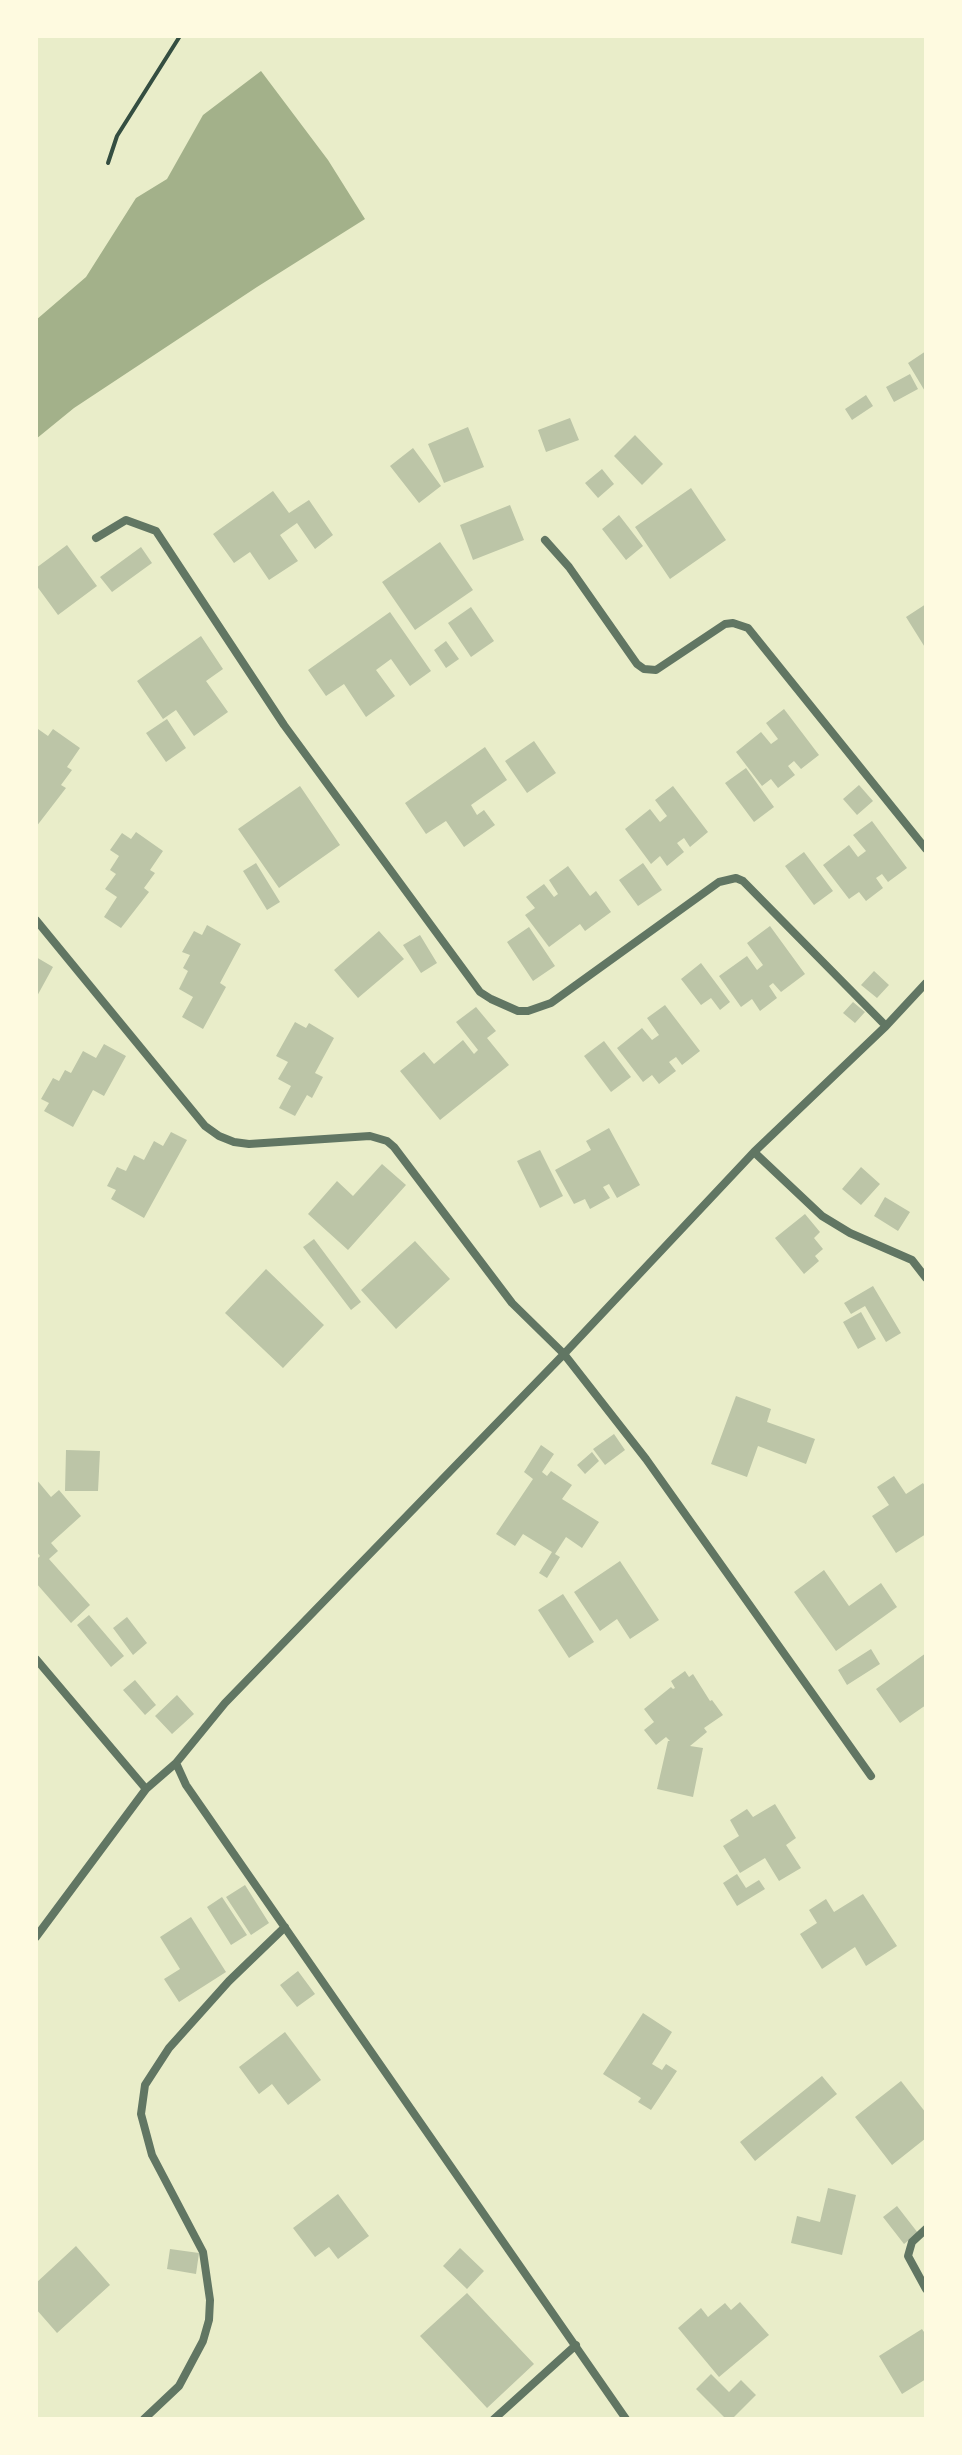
<!DOCTYPE html>
<html>
<head>
<meta charset="utf-8">
<style>
	body { margin:0 }
	#map { position:relative; width:962px; height:2455px; overflow:hidden; background:#e9edc9; font-family:Signika,sans-serif }
	canvas { display:block }
	.frame { position:absolute; inset:0; border:38px solid #fefae0; pointer-events:none }
</style>
</head>
<body>
<div id="map">
<canvas width="962" height="2455"></canvas>
<div class="frame"></div>
</div>
<script>
const ctx = document.querySelector('canvas').getContext('2d');
ctx.lineJoin = 'round';
function paint(path, color) {
  ctx.fillStyle = color;
  ctx.fill(path, 'evenodd');
}
function shape(rows) {
  const path = new Path2D();
  for (const r of rows) {
    path.moveTo(r[0], r[1]);
    for (let i = 2; i < r.length; i += 2) path.lineTo(r[i], r[i + 1]);
  }
  return path;
}
function stroke(path, color, width, dash) {
  ctx.strokeStyle = color;
  ctx.lineWidth = width;
  ctx.lineCap = dash ? 'butt' : 'round';
  ctx.setLineDash(dash || []);
  ctx.stroke(path);
}
paint(shape([
	[261,71,328,160,365,219,257,287,74,408,36,439,36,320,86,277,136,198,167,179,203,115]
]), '#a3b18a');
paint(shape([
	[926,351,926,393,908,363],
	[910,374,918,389,894,402,886,387],
	[866,395,873,406,852,420,845,409],
	[570,418,579,440,546,452,538,430],
	[468,427,484,467,444,483,428,444],
	[635,435,663,464,642,485,614,456],
	[413,448,441,486,419,503,390,466],
	[602,469,614,484,598,498,585,483],
	[691,488,726,540,670,579,635,527],
	[273,491,289,513,309,500,333,535,315,549,297,523,280,535,298,561,269,580,250,552,234,563,213,534],
	[510,505,524,540,473,560,460,525],
	[619,515,643,546,626,560,602,529],
	[440,542,473,590,415,630,382,582],
	[67,545,97,586,58,615,36,585,36,568],
	[141,547,152,563,112,592,100,577],
	[926,604,926,649,906,617],
	[471,607,494,641,471,657,448,623],
	[390,612,431,671,410,686,391,659,376,670,395,696,366,717,344,684,326,696,308,670],
	[201,636,223,669,206,681,228,712,194,736,176,710,163,719,137,681],
	[446,641,459,659,446,668,434,650],
	[784,709,819,755,801,769,794,761,788,766,795,775,778,788,771,779,762,786,736,752,761,732,771,744,778,739,766,723],
	[167,719,186,748,166,762,146,733],
	[38,729,48,736,53,729,80,748,67,767,72,770,61,785,66,788,36,827,36,733],
	[534,741,556,773,527,793,505,761],
	[485,747,507,780,471,805,477,815,484,810,495,825,464,847,446,821,426,834,405,803],
	[746,768,774,807,754,822,725,783],
	[859,785,873,801,857,815,843,799],
	[300,786,340,845,279,888,238,829],
	[673,786,708,832,690,847,684,838,677,843,684,852,667,866,660,856,651,864,625,829,650,809,660,822,667,816,655,800],
	[872,821,907,868,888,882,882,874,876,878,883,888,866,901,859,892,849,899,823,865,849,845,858,857,866,851,853,835],
	[136,832,163,851,150,870,155,873,144,888,149,892,121,928,104,917,117,897,105,889,116,874,110,870,119,856,110,850,122,833,131,839],
	[804,852,833,891,814,905,785,866],
	[256,863,280,902,267,910,243,871],
	[643,863,662,890,638,906,619,880],
	[568,866,590,896,596,891,611,912,585,931,580,924,549,947,525,915,535,908,526,897,544,884,554,897,558,894,549,880],
	[207,925,241,944,220,983,226,987,203,1029,182,1017,193,997,179,989,188,971,183,968,190,955,182,952,194,931,202,935],
	[770,926,805,974,781,992,773,983,769,986,777,998,760,1011,752,999,741,1007,719,976,747,956,757,970,763,965,747,943],
	[529,927,555,966,533,981,507,942],
	[379,931,404,959,358,998,334,970],
	[420,935,437,963,421,973,403,945],
	[36,957,53,967,36,998],
	[701,963,730,1002,720,1010,711,998,701,1005,681,979],
	[874,971,889,985,877,998,861,985],
	[853,1002,865,1012,855,1023,843,1013],
	[665,1005,700,1051,682,1065,676,1057,669,1062,676,1071,659,1084,652,1075,643,1082,617,1048,642,1028,652,1040,659,1035,647,1018],
	[476,1007,496,1031,487,1038,509,1065,440,1120,400,1071,424,1052,434,1064,463,1040,474,1054,478,1050,456,1022],
	[295,1022,306,1028,309,1023,334,1038,315,1073,323,1077,312,1098,307,1095,295,1116,279,1108,291,1086,278,1079,288,1062,276,1056],
	[604,1041,631,1077,611,1092,584,1056],
	[104,1044,126,1056,104,1096,93,1090,73,1127,44,1111,49,1103,41,1099,53,1078,59,1081,65,1070,71,1073,83,1051,96,1058],
	[609,1128,640,1185,617,1198,609,1184,603,1187,610,1198,590,1209,585,1199,574,1204,555,1170,591,1150,586,1141],
	[171,1132,187,1140,144,1218,111,1199,116,1190,107,1186,117,1167,126,1171,134,1155,144,1160,154,1141,163,1146],
	[540,1150,563,1196,540,1208,517,1161],
	[382,1164,406,1185,348,1250,308,1214,337,1181,353,1196],
	[861,1167,880,1184,861,1205,842,1189],
	[885,1197,910,1212,898,1231,874,1216],
	[805,1214,820,1232,814,1238,823,1249,815,1256,819,1261,804,1274,775,1238],
	[314,1239,361,1302,351,1310,303,1247],
	[415,1241,450,1279,396,1329,361,1290],
	[266,1269,324,1325,283,1368,225,1313],
	[873,1286,901,1333,886,1342,865,1306,851,1314,844,1303],
	[861,1312,876,1339,858,1349,843,1322],
	[736,1396,771,1409,767,1422,815,1439,806,1464,758,1446,747,1477,711,1464],
	[614,1434,625,1450,605,1465,593,1449],
	[541,1445,554,1454,542,1472,547,1476,551,1471,572,1485,562,1499,599,1522,582,1548,566,1537,555,1554,560,1557,547,1578,539,1573,552,1552,523,1534,515,1546,496,1534,533,1479,524,1472],
	[66,1450,100,1451,98,1491,65,1491],
	[592,1452,599,1461,585,1474,577,1465],
	[894,1476,906,1494,923,1483,926,1488,926,1534,896,1553,872,1516,889,1505,877,1487],
	[36,1479,51,1497,59,1490,81,1516,51,1543,58,1551,49,1559,90,1605,71,1623,36,1583,36,1560,40,1556,36,1551],
	[620,1561,659,1620,630,1639,617,1619,600,1631,574,1592],
	[824,1570,849,1606,881,1583,897,1607,836,1651,794,1592],
	[563,1594,594,1642,569,1658,538,1610],
	[89,1615,124,1656,111,1667,77,1625],
	[127,1617,147,1643,133,1655,113,1628],
	[871,1649,880,1664,847,1685,838,1670],
	[926,1653,926,1705,900,1723,876,1689],
	[685,1671,689,1677,693,1674,710,1701,712,1700,723,1715,704,1728,707,1732,690,1746,703,1748,693,1797,657,1789,668,1741,670,1741,666,1737,656,1745,644,1730,654,1722,644,1709,671,1687,673,1689,675,1688,671,1681],
	[135,1680,156,1705,145,1715,123,1690],
	[177,1695,194,1714,172,1734,155,1716],
	[775,1804,796,1838,786,1845,801,1868,779,1881,765,1858,740,1873,723,1846,739,1836,730,1820,747,1809,753,1817],
	[737,1874,746,1888,759,1880,765,1889,737,1906,723,1883],
	[245,1885,269,1923,251,1935,226,1897],
	[863,1894,897,1946,866,1966,855,1947,822,1969,800,1934,817,1923,809,1910,826,1899,834,1912],
	[222,1897,247,1935,231,1945,207,1907],
	[191,1917,226,1972,179,2002,164,1979,180,1969,160,1937],
	[298,1971,315,1994,297,2007,280,1985],
	[643,2013,672,2032,652,2064,662,2070,666,2064,677,2071,651,2110,638,2102,641,2098,603,2074],
	[285,2032,321,2080,288,2105,272,2084,259,2094,239,2067],
	[822,2076,837,2094,755,2161,740,2142],
	[901,2081,926,2113,926,2138,892,2165,855,2117],
	[828,2188,856,2195,842,2255,791,2243,797,2216,820,2222],
	[338,2194,369,2236,338,2259,329,2247,315,2257,293,2228],
	[897,2206,918,2233,904,2244,883,2217],
	[76,2246,110,2285,57,2333,36,2309,36,2283],
	[460,2248,484,2271,467,2289,443,2266],
	[170,2249,199,2253,196,2274,167,2269],
	[467,2293,534,2364,487,2408,420,2336],
	[740,2302,769,2335,719,2377,678,2328,701,2308,708,2317,725,2303,731,2310],
	[922,2329,926,2335,926,2379,902,2394,879,2356],
	[711,2374,729,2392,741,2380,756,2395,732,2419,726,2419,696,2389]
]), '#bcc5a7');
stroke(shape([
	[108,163,117,136,180,36]
]), '#344e41', 4);
stroke(shape([
	[96,538,126,520,156,531,284,725,480,992,491,999,518,1011,528,1011,551,1003,719,882,736,878,743,881,886,1026],
	[545,540,569,567,637,664,644,669,656,670,725,624,733,623,748,628,926,849],
	[36,920,205,1126,219,1136,234,1142,249,1144,370,1136,387,1141,394,1147,512,1303,564,1354,646,1459,871,1776],
	[754,1152,822,1216,850,1233,912,1260,926,1278],
	[36,1659,146,1789],
	[36,1937,146,1789,176,1763],
	[926,2229,912,2242,908,2256,926,2289],
	[144,2419,179,2386,203,2341,209,2320,210,2300,203,2252,152,2155,141,2114,145,2085,169,2048,229,1981,285,1927],
	[494,2419,576,2345],
	[626,2419,186,1785,176,1763,225,1703,564,1354,754,1152,886,1026,926,983]
]), '#617663', 8);
</script>
</body>
</html>
